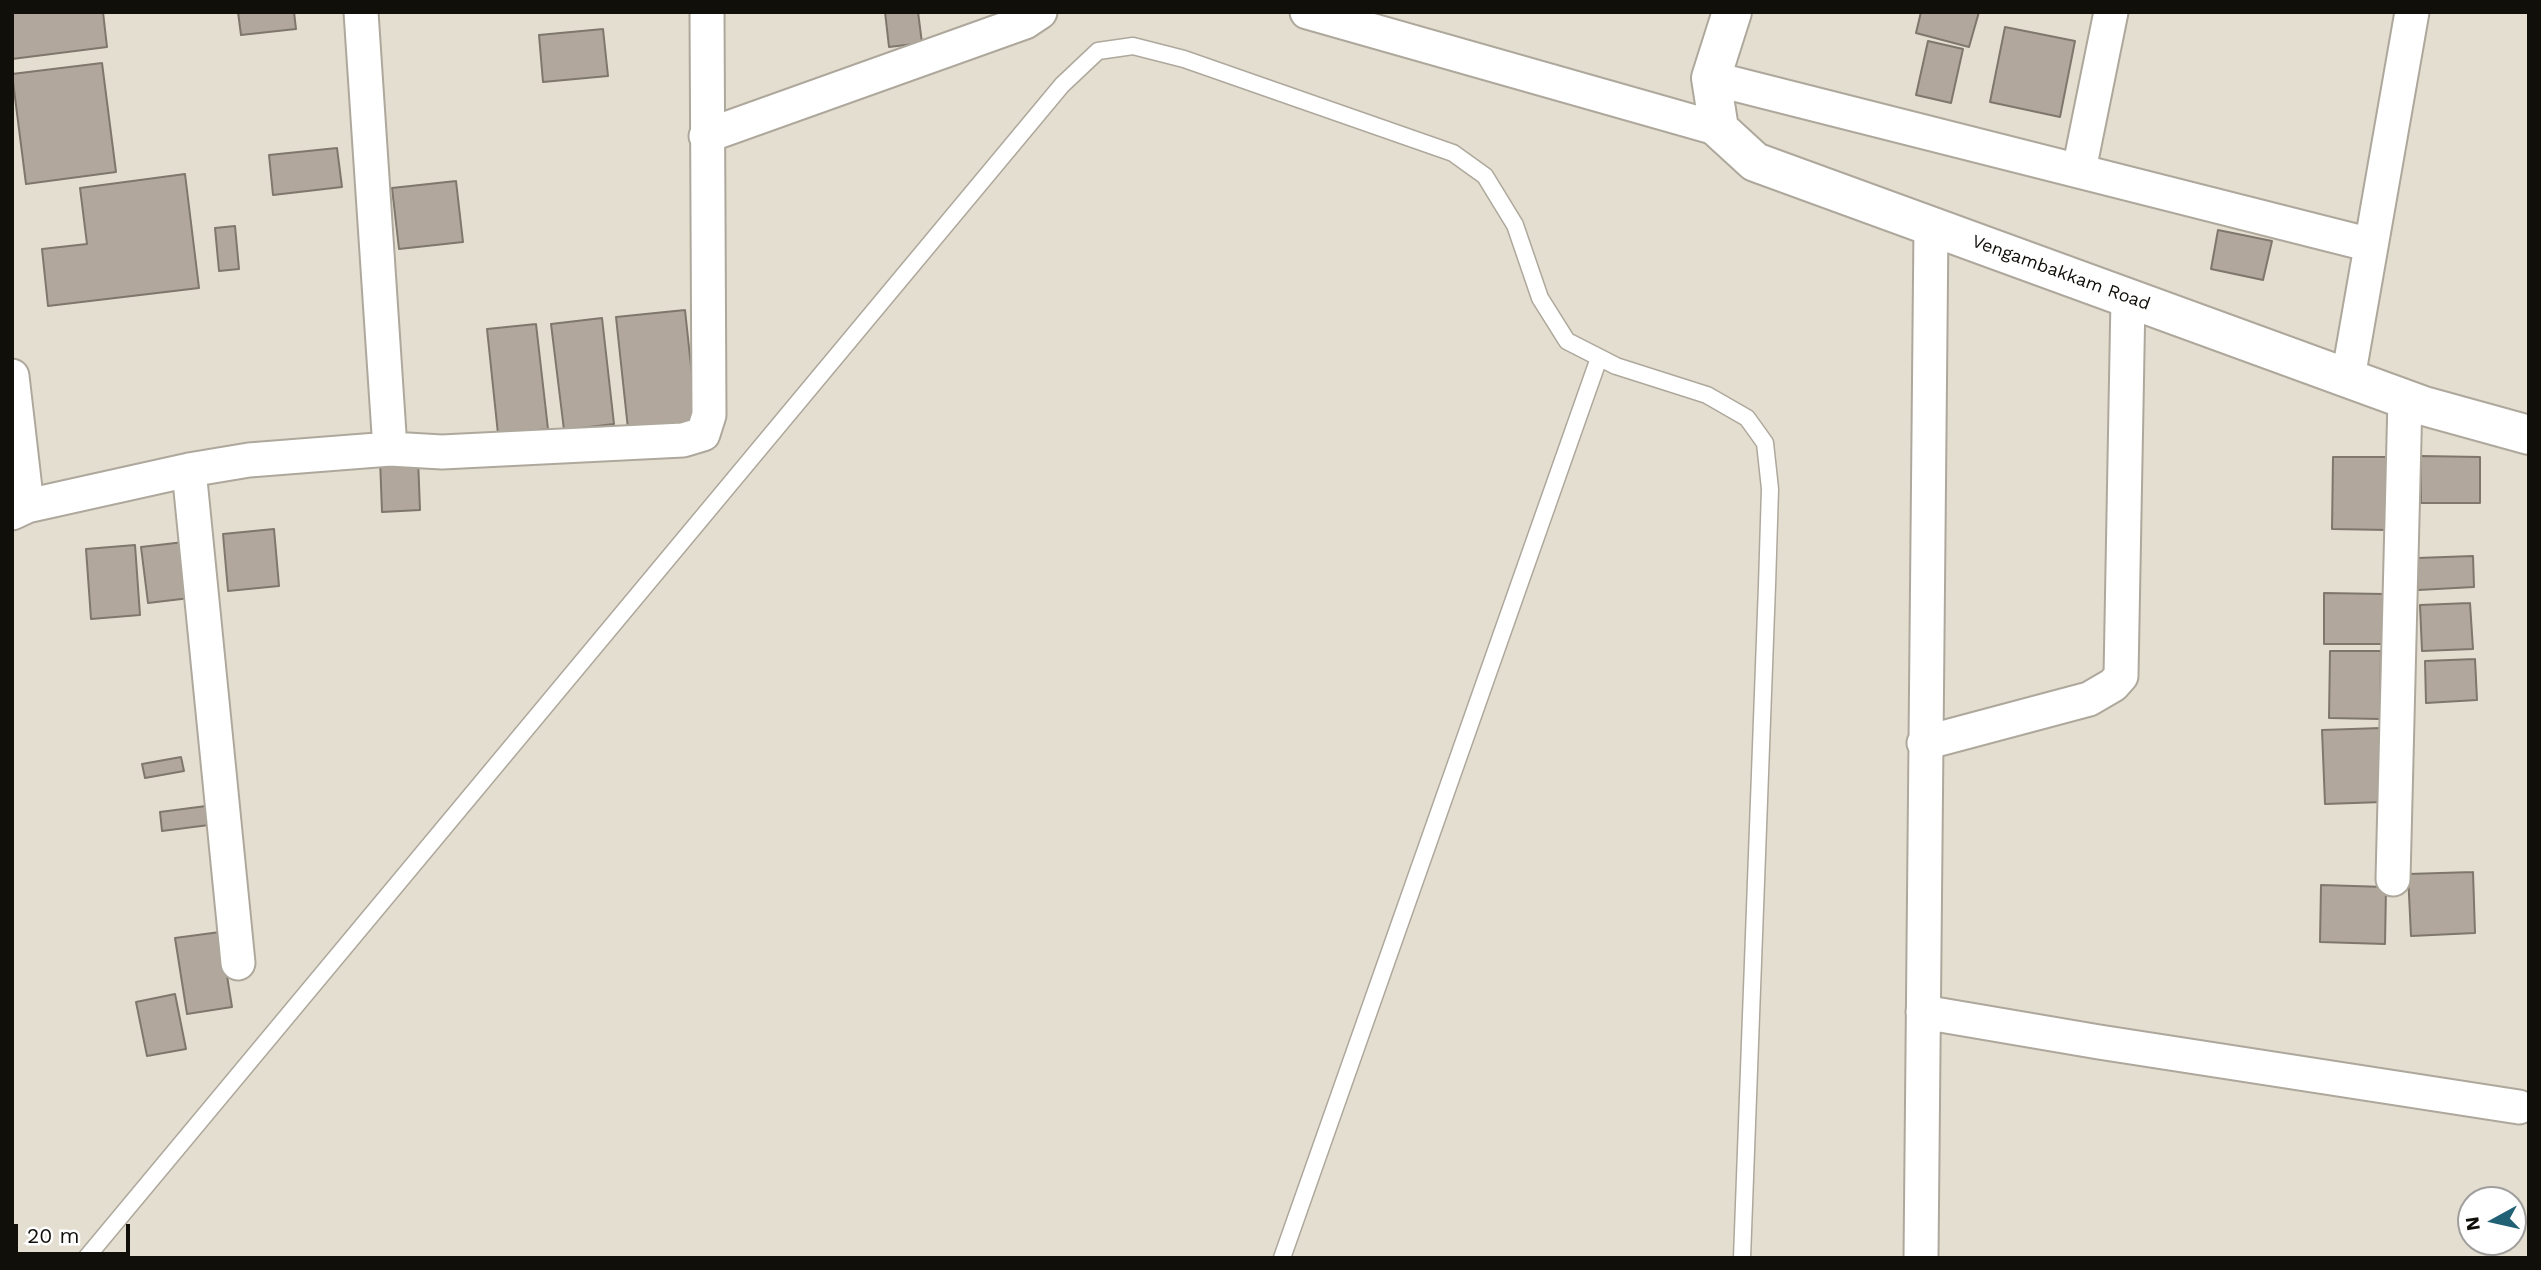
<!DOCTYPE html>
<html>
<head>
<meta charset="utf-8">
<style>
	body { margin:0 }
	#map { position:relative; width:2541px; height:1270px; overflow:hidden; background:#e4ded0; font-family:"Work Sans",sans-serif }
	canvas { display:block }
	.frame { position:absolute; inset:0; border:14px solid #110f0a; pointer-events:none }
	.north { position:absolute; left:2457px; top:1186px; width:70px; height:70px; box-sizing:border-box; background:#fff; border:2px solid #a09f9d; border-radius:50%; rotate:262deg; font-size:19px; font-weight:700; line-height:28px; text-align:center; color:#110f0a }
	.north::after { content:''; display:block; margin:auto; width:24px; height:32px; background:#216176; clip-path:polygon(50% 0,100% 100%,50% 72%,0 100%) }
	.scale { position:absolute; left:14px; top:1224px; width:116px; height:32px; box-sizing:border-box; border:4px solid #110f0a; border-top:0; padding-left:9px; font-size:21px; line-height:24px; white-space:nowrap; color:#110f0a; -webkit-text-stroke:5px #fff; paint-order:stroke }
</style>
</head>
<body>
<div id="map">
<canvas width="2541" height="1270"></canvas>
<div class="frame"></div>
<div class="north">N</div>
<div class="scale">20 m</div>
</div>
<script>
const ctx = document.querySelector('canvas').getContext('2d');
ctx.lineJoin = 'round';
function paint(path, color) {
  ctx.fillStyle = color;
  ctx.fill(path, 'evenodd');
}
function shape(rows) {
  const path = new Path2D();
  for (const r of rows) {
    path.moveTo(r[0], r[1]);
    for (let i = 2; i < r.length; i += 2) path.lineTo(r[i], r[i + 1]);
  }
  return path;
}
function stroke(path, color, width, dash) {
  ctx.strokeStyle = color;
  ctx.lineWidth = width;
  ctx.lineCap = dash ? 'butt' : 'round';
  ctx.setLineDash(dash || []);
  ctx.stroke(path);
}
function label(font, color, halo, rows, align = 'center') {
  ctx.font = font + ' "Work Sans",sans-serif';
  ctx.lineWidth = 6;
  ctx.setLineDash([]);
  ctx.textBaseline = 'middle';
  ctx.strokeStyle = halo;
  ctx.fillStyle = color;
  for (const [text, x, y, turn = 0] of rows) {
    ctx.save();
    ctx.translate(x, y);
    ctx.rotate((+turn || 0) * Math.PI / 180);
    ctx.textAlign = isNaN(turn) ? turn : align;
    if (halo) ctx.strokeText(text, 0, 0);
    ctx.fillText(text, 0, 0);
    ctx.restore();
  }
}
const building = shape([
	[12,12,103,12,107,47,12,59,12,12],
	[238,12,294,12,296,29,241,35,238,12],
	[885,12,918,12,922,43,889,47,885,12],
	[1921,12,1979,12,1969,47,1916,33,1921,12],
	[2005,27,2075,41,2060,117,1990,102,2005,27],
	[603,29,608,76,543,82,539,35,603,29],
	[1928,41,1963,49,1951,103,1916,95,1928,41],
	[102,63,116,172,26,184,12,74,102,63],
	[337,148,342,187,273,195,269,155,337,148],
	[185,174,199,288,48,306,42,249,87,244,80,188,185,174],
	[456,181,463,242,399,249,392,188,456,181],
	[235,226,239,269,219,271,215,228,235,226],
	[2218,230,2272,241,2263,280,2211,269,2218,230],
	[685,310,697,422,628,429,616,317,685,310],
	[602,318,614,424,564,430,551,324,602,318],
	[536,324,548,429,498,434,487,329,536,324],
	[2421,456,2480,457,2480,503,2421,503,2421,456],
	[2333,457,2389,457,2389,530,2332,529,2333,457],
	[418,458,420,510,382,512,380,459,418,458],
	[274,529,279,586,228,591,223,534,274,529],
	[184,542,190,598,148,603,141,547,184,542],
	[135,545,140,615,91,619,86,549,135,545],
	[2473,556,2474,587,2418,590,2417,558,2473,556],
	[2324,593,2385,594,2385,644,2324,644,2324,593],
	[2470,603,2473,649,2422,651,2420,605,2470,603],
	[2330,651,2381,651,2380,719,2329,718,2330,651],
	[2475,659,2477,700,2426,703,2425,661,2475,659],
	[2381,728,2383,802,2325,804,2322,730,2381,728],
	[181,757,184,771,145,778,142,764,181,757],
	[206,806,209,825,162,831,160,812,206,806],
	[2473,872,2475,933,2411,936,2408,874,2473,872],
	[2321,885,2386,887,2385,944,2320,942,2321,885],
	[220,932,232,1007,187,1014,175,938,220,932],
	[175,994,186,1049,147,1056,136,1002,175,994]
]);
paint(building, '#b1a79c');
stroke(building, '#7f766c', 2);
const service = shape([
	[86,1258,1062,85,1098,51,1133,46,1184,59,1453,153,1485,176,1515,225,1540,298,1567,341,1616,366,1707,395,1747,418,1765,443,1770,489,1767,585,1742,1258],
	[1282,1258,1599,358]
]);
const minor = shape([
	[361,12,390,449],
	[1307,12,1719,129],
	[1711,78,2371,245],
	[706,136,1025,22,1040,12],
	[2079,170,2111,12],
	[12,376,27,506],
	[2348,378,2412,12],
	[189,470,238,963],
	[12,513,27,506,189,470,249,460,390,449,442,452,683,440,703,434,709,415,707,12],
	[1924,743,2089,699,2113,685,2121,676,2128,298],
	[2393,879,2405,399],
	[1923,1012,2099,1042,2519,1107],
	[1921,1258,1931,226]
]);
const tertiary = shape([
	[1732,12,1711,78,1719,129,1755,162,2424,406,2529,435]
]);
stroke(service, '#aea89c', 19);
stroke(minor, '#aea89c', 37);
stroke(tertiary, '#aea89c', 42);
stroke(service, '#fff', 16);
stroke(minor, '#fff', 33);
stroke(tertiary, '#fff', 38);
label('18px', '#110f0a', '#fff', [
	["Vengambakkam Road",2061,273,20]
]);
</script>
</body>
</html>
